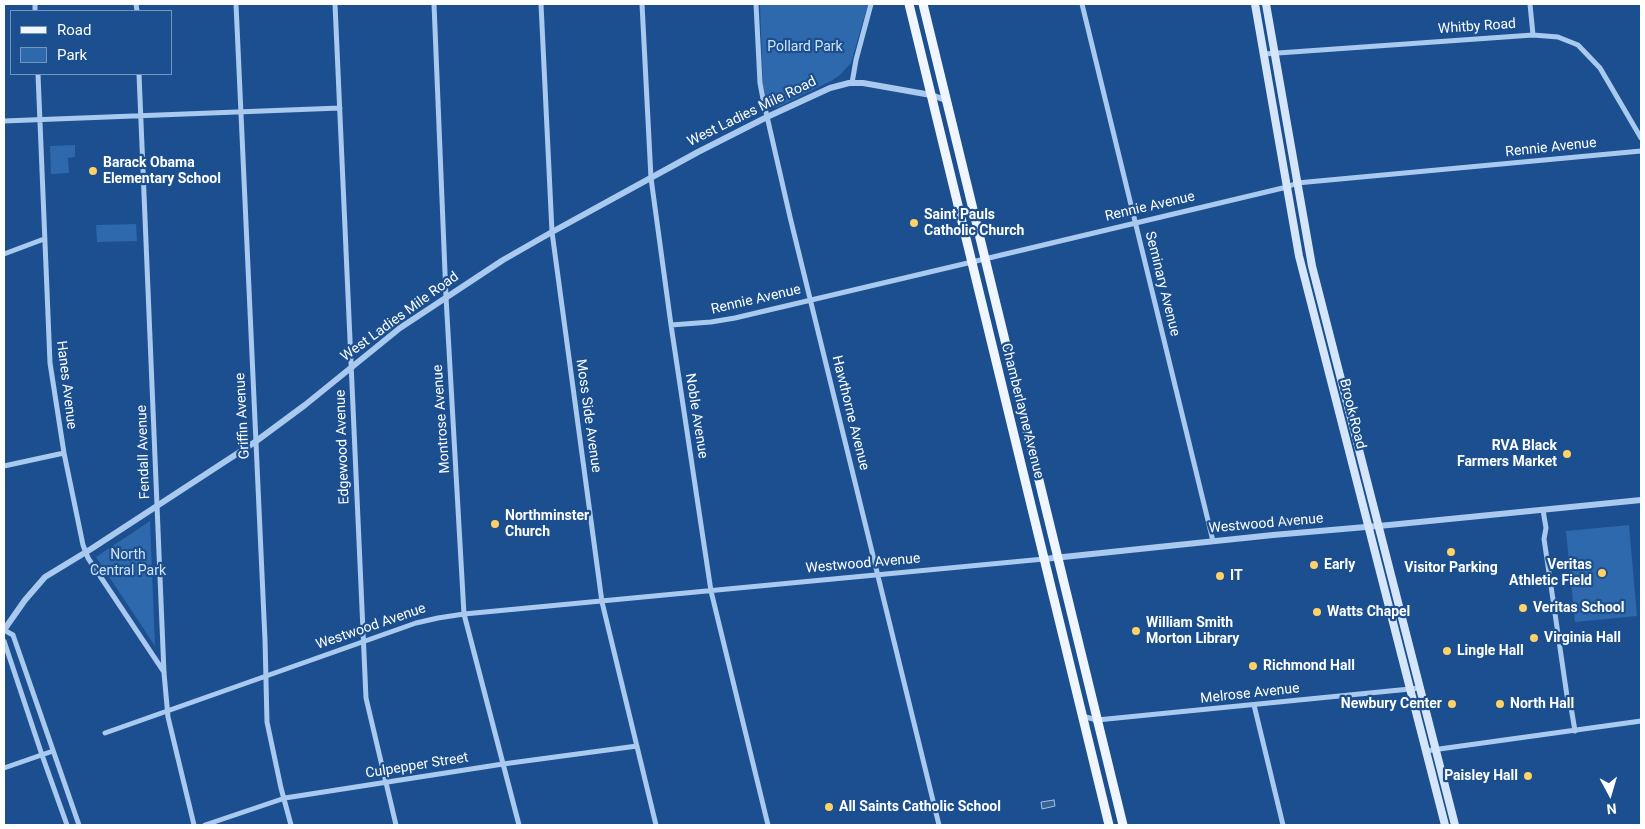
<!DOCTYPE html>
<html>
<head>
<meta charset="utf-8">
<style>
	body { margin:0 }
	#map { position:relative; width:1645px; height:829px; overflow:hidden; background:#1b4f8f; font-family:Roboto,sans-serif }
	canvas { display:block }
	.frame { position:absolute; inset:0; border:5px solid #fff; pointer-events:none }
	.legend { position:absolute; left:10px; top:10px; width:162px; height:65px; box-sizing:border-box; background:#1b4f8f; border:1px solid #7695bc; margin:0; padding:6px 9px; list-style:none; font-size:15px; color:#fff }
	.legend li { display:flex; align-items:center; gap:10px; height:25px }
	.legend b { width:25px; border:1px solid #7695bc }
	.north { position:absolute; left:1585px; top:769px; width:50px; height:50px; -webkit-text-stroke:4px #1b4f8f; paint-order:stroke; rotate:174deg; font-size:14px; font-weight:700; line-height:20px; text-align:center; color:#fff }
	.north::after { content:''; display:block; margin:auto; width:18px; height:22px; background:#fff; clip-path:polygon(50% 0,100% 100%,50% 72%,0 100%) }
</style>
</head>
<body>
<div id="map">
<canvas width="1645" height="829"></canvas>
<div class="frame"></div>
<ul class="legend">
<li><b style="height:6px;background:#f0f6ff"></b>Road</li>
<li><b style="height:14px;background:#2e69ad"></b>Park</li>
</ul>
<div class="north">N</div>
</div>
<script>
const ctx = document.querySelector('canvas').getContext('2d');
ctx.lineJoin = 'round';
function paint(path, color) {
  ctx.fillStyle = color;
  ctx.fill(path, 'evenodd');
}
function shape(rows) {
  const path = new Path2D();
  for (const r of rows) {
    path.moveTo(r[0], r[1]);
    for (let i = 2; i < r.length; i += 2) path.lineTo(r[i], r[i + 1]);
  }
  return path;
}
function stroke(path, color, width, dash) {
  ctx.strokeStyle = color;
  ctx.lineWidth = width;
  ctx.lineCap = dash ? 'butt' : 'round';
  ctx.setLineDash(dash || []);
  ctx.stroke(path);
}
function label(font, color, halo, rows, align = 'center') {
  ctx.font = font + ' Roboto,sans-serif';
  ctx.lineWidth = 4.5;
  ctx.setLineDash([]);
  ctx.textBaseline = 'middle';
  ctx.strokeStyle = halo;
  ctx.fillStyle = color;
  for (const [text, x, y, turn = 0] of rows) {
    ctx.save();
    ctx.translate(x, y);
    ctx.rotate((+turn || 0) * Math.PI / 180);
    ctx.textAlign = isNaN(turn) ? turn : align;
    if (halo) ctx.strokeText(text, 0, 0);
    ctx.fillText(text, 0, 0);
    ctx.restore();
  }
}
paint(shape([
	[760,4,868,4,851,63,840,75,831,81,778,107,773,108,768,107,763,86],
	[75,145,75,157,68,158,69,173,51,174,50,146],
	[136,224,137,241,97,242,96,225],
	[150,521,155,646,96,557],
	[1629,525,1637,616,1575,622,1566,531]
]), '#2e69ad');
const water = shape([
	[1054,800,1055,806,1042,809,1041,802,1054,800]
]);
paint(water, '#3c6290');
stroke(water, '#9cc4f0', 1);
stroke(shape([
	[35,4,35,11],
	[136,4,137,11],
	[236,4,265,640,267,722,281,788,291,825],
	[335,4,366,698,396,825],
	[434,4,446,297,464,614,519,825],
	[541,4,552,232,602,602,656,825],
	[642,4,651,178,671,325,711,591,768,825],
	[756,4,760,83,763,99,790,217,939,825],
	[1082,4,1213,541],
	[1530,4,1533,35],
	[1264,54,1533,35,1558,37,1578,45,1600,68,1641,138],
	[38,74,50,363,64,453,83,545,88,558,164,672],
	[139,74,164,673,168,717,194,825],
	[852,83,856,60,871,4],
	[4,121,340,108],
	[4,254,44,239],
	[671,325,711,322,735,318,972,262,1287,187,1297,183,1641,151],
	[4,466,64,453],
	[1543,510,1546,528,1544,539,1551,586,1567,696,1571,707,1575,731],
	[4,630,13,635,79,825],
	[4,641,42,755,67,825],
	[1254,705,1283,825],
	[1082,716,1097,720,1420,688],
	[105,733,416,623,438,618,464,614,1044,559],
	[1425,751,1641,721],
	[4,768,53,751],
	[205,825,285,798,503,764,637,746]
]), '#a9c9ee', 5);
stroke(shape([
	[1044,559,1273,535,1389,525,1641,500],
	[4,630,25,600,45,577,91,549,255,442,305,405,400,328,503,260,552,232,698,152,767,117,830,88,849,83,863,83,931,95,946,100]
]), '#a9c9ee', 6);
stroke(shape([
	[1255,4,1299,256,1445,825],
	[1266,4,1312,266,1455,825]
]), '#d6e6fa', 8);
stroke(shape([
	[909,4,1109,825],
	[923,4,1123,825]
]), '#f0f6ff', 9);
for (const [x, y, r, color] of [
	[93,171,5,"#ffd166"],
	[914,223,5,"#ffd166"],
	[1567,454,5,"#ffd166"],
	[495,524,5,"#ffd166"],
	[1451,552,5,"#ffd166"],
	[1314,565,5,"#ffd166"],
	[1602,573,5,"#ffd166"],
	[1220,576,5,"#ffd166"],
	[1523,608,5,"#ffd166"],
	[1317,612,5,"#ffd166"],
	[1136,631,5,"#ffd166"],
	[1534,638,5,"#ffd166"],
	[1447,651,5,"#ffd166"],
	[1253,666,5,"#ffd166"],
	[1452,704,5,"#ffd166"],
	[1500,704,5,"#ffd166"],
	[1528,776,5,"#ffd166"],
	[829,807,5,"#ffd166"]
]) {
  const dot = new Path2D();
  dot.arc(x, y, r, 0, 2 * Math.PI);
  ctx.fillStyle = color;
  ctx.fill(dot);
  stroke(dot, '#1b4f8f', 2);
}
label('14px', '#fff', '#1b4f8f', [
	["Whitby Road",1477,27,-4],
	["West Ladies Mile Road",752,112,-26],
	["Rennie Avenue",1551,148,-6],
	["Rennie Avenue",1150,207,-13],
	["Seminary Avenue",1162,284,76],
	["Rennie Avenue",756,300,-13],
	["West Ladies Mile Road",400,317,-36],
	["Hanes Avenue",66,385,83],
	["Chamberlayne Avenue",1022,411,76],
	["Hawthorne Avenue",850,413,76],
	["Brook Road",1352,414,76],
	["Griffin Avenue",243,416,-93],
	["Moss Side Avenue",588,416,82],
	["Noble Avenue",696,416,81],
	["Montrose Avenue",442,419,-94],
	["Edgewood Avenue",343,447,-92],
	["Fendall Avenue",144,452,-92],
	["Westwood Avenue",1266,524,-5],
	["Westwood Avenue",863,564,-5],
	["Westwood Avenue",371,627,-19],
	["Melrose Avenue",1250,694,-6],
	["Culpepper Street",417,766,-9]
]);
label('14px', '#cfe3fa', '#1b4f8f', [
	["Pollard Park",805,47],
	["North",128,555],
	["Central Park",128,571]
]);
label('bold 14px', '#fff', '#1b4f8f', [
	["Barack Obama",103,163],
	["Elementary School",103,179],
	["Saint Pauls",924,215],
	["Catholic Church",924,231],
	["RVA Black",1557,446,"right"],
	["Farmers Market",1557,462,"right"],
	["Northminster",505,516],
	["Church",505,532],
	["Early",1324,565],
	["Veritas",1592,565,"right"],
	["Athletic Field",1592,581,"right"],
	["Visitor Parking",1451,568,"center"],
	["IT",1230,576],
	["Veritas School",1533,608],
	["Watts Chapel",1327,612],
	["William Smith",1146,623],
	["Morton Library",1146,639],
	["Virginia Hall",1544,638],
	["Lingle Hall",1457,651],
	["Richmond Hall",1263,666],
	["Newbury Center",1442,704,"right"],
	["North Hall",1510,704],
	["Paisley Hall",1518,776,"right"],
	["All Saints Catholic School",839,807]
], 'left');
</script>
</body>
</html>
